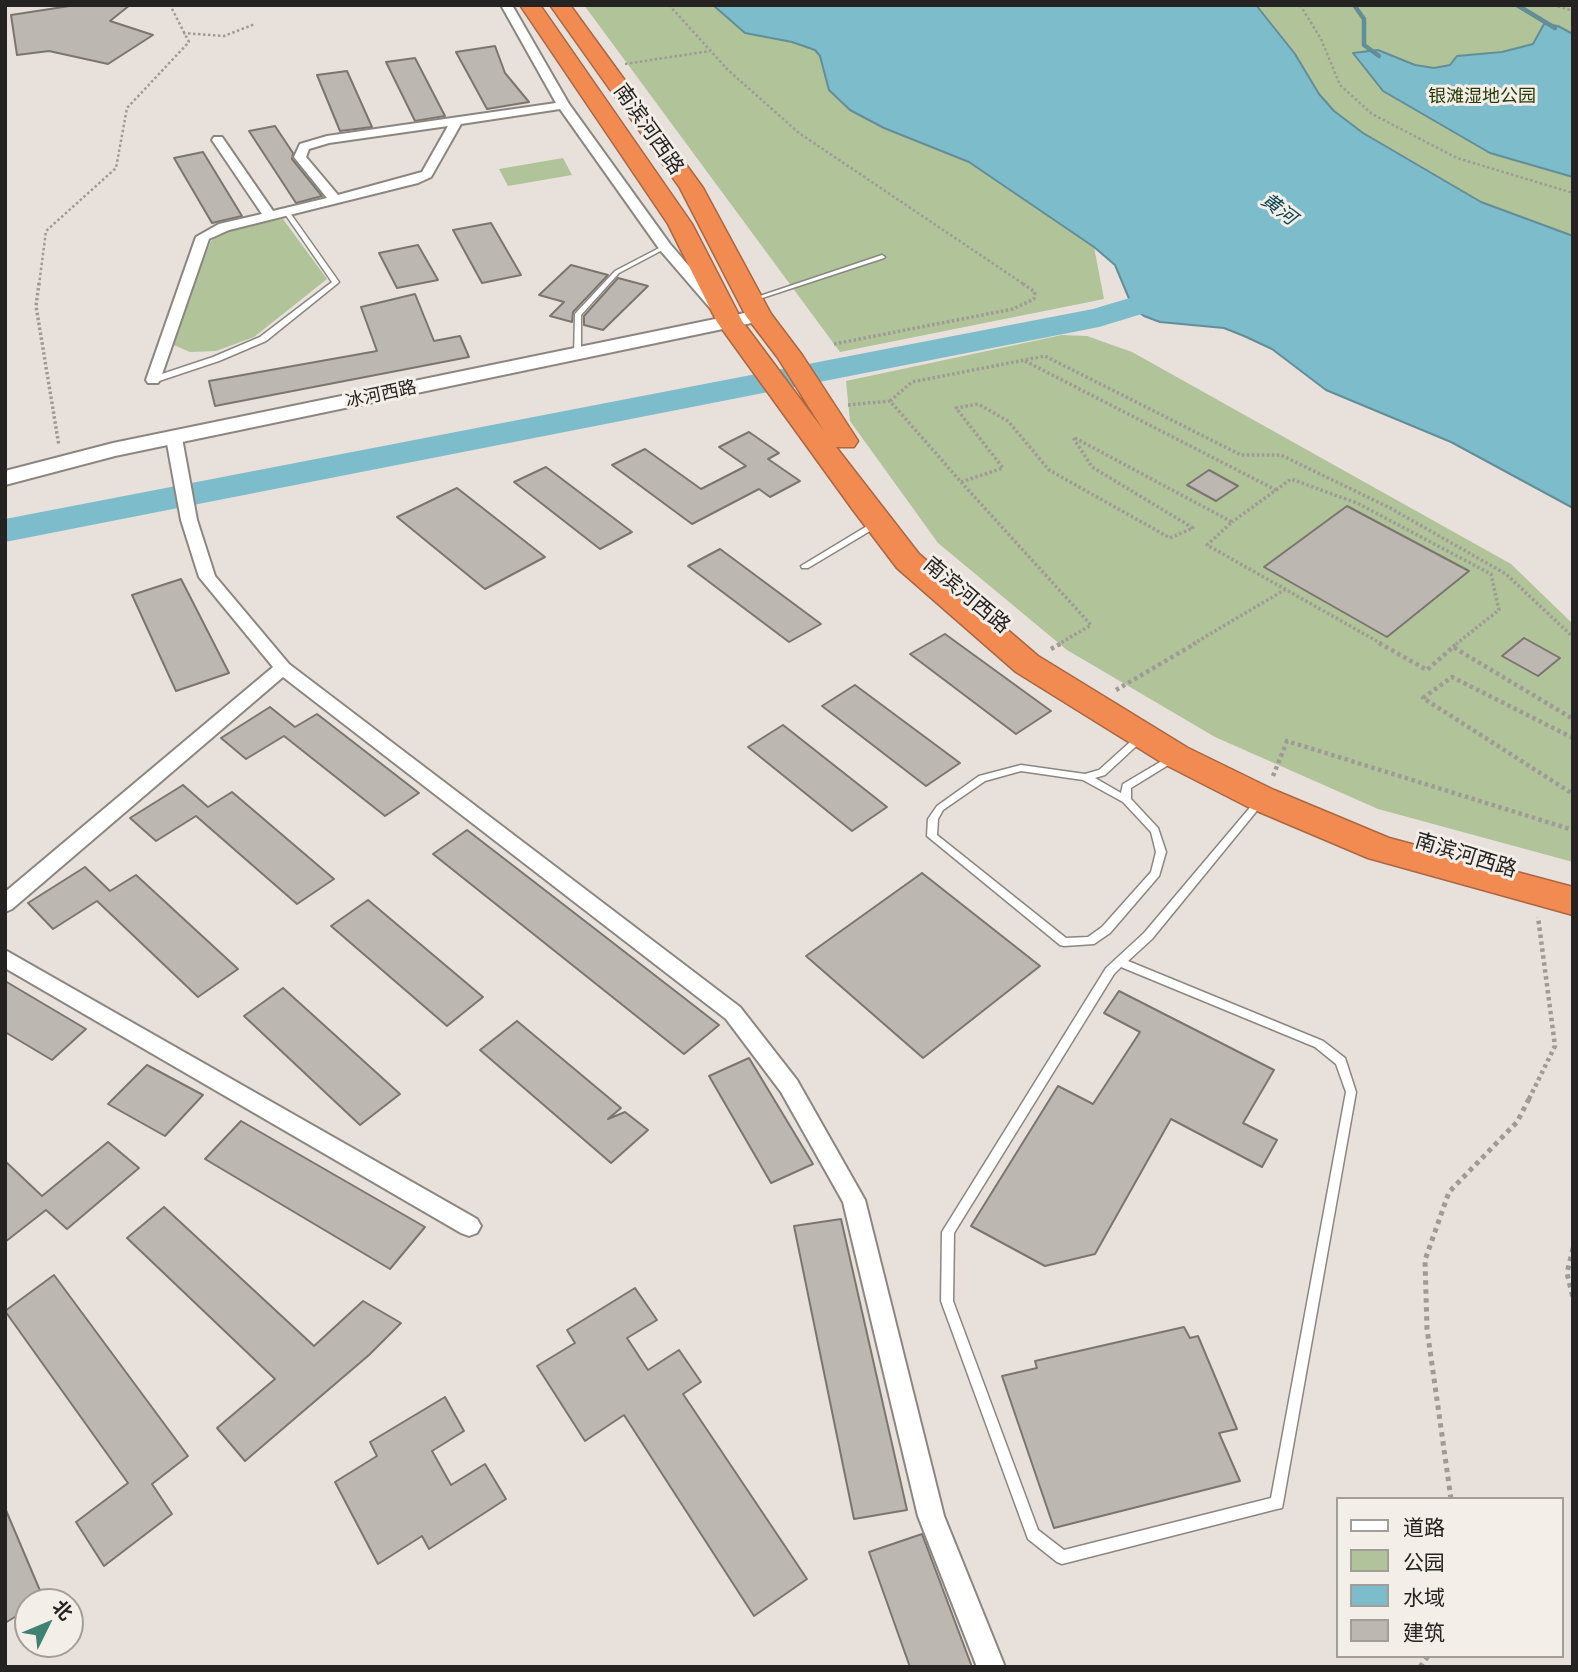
<!DOCTYPE html>
<html>
<head>
<meta charset="utf-8">
<style>
	body { margin:0 }
	#map { position:relative; width:1578px; height:1672px; overflow:hidden; background:#e7e0db; font-family:Commissioner,"Noto Sans SC",sans-serif }
	canvas { display:block }
	.frame { position:absolute; inset:0; border:7px solid #252321; pointer-events:none }
	.legend { position:absolute; left:1336px; top:1497px; width:228px; height:161px; box-sizing:border-box; background:#f4eee8; border:2px solid #a19d98; margin:0; padding:9px 12px; list-style:none; font-size:21px; color:#252321 }
	.legend li { display:flex; align-items:center; gap:14px; height:35px }
	.legend b { width:35px; border:2px solid #a19d98 }
	.north { position:absolute; left:14px; top:1588px; width:70px; height:70px; box-sizing:border-box; background:#f4eee8; border:2px solid #a19d98; border-radius:50%; rotate:47deg; font-size:19px; font-weight:700; line-height:28px; text-align:center; color:#252321 }
	.north::after { content:''; display:block; margin:auto; width:24px; height:32px; background:#408272; clip-path:polygon(50% 0,100% 100%,50% 72%,0 100%) }
</style>
</head>
<body>
<div id="map">
<canvas width="1578" height="1672"></canvas>
<div class="frame"></div>
<ul class="legend">
<li><b style="height:9px;background:#fff"></b>道路</li>
<li><b style="height:19px;background:#b0c399"></b>公园</li>
<li><b style="height:19px;background:#7dbccb"></b>水域</li>
<li><b style="height:19px;background:#bdb7b1"></b>建筑</li>
</ul>
<div class="north">北</div>
</div>
<script>
const ctx = document.querySelector('canvas').getContext('2d');
ctx.lineJoin = 'round';
function paint(path, color) {
  ctx.fillStyle = color;
  ctx.fill(path, 'evenodd');
}
function shape(rows) {
  const path = new Path2D();
  for (const r of rows) {
    path.moveTo(r[0], r[1]);
    for (let i = 2; i < r.length; i += 2) path.lineTo(r[i], r[i + 1]);
  }
  return path;
}
function stroke(path, color, width, dash) {
  ctx.strokeStyle = color;
  ctx.lineWidth = width;
  ctx.lineCap = dash ? 'butt' : 'round';
  ctx.setLineDash(dash || []);
  ctx.stroke(path);
}
function label(font, color, halo, rows, align = 'center') {
  ctx.font = font + ' Commissioner,"Noto Sans SC",sans-serif';
  ctx.lineWidth = 6;
  ctx.setLineDash([]);
  ctx.textBaseline = 'middle';
  ctx.strokeStyle = halo;
  ctx.fillStyle = color;
  for (const [text, x, y, turn = 0] of rows) {
    ctx.save();
    ctx.translate(x, y);
    ctx.rotate((+turn || 0) * Math.PI / 180);
    ctx.textAlign = isNaN(turn) ? turn : align;
    if (halo) ctx.strokeText(text, 0, 0);
    ctx.fillText(text, 0, 0);
    ctx.restore();
  }
}
paint(shape([
	[584,5,713,5,745,33,792,42,815,50,820,56,829,90,850,110,884,128,969,162,1094,247,1104,299,840,352],
	[1256,5,1573,5,1573,236,1481,202,1363,133,1334,111,1319,94,1295,54],
	[563,158,572,175,508,186,499,169],
	[283,219,327,279,254,337,216,351,190,352,171,344,211,241,225,231],
	[1062,335,1087,336,1132,352,1511,564,1573,624,1573,862,1378,809,1215,737,1067,650,938,543,850,421,846,381]
]), '#b0c399');
const water = shape([
	[713,5,1256,5,1295,54,1319,94,1334,111,1363,133,1481,202,1573,236,1573,508,1451,442,1326,390,1272,349,1244,336,1224,328,1160,322,1144,316,1133,308,1115,265,1094,247,969,162,884,128,850,110,829,90,820,56,815,50,792,42,745,33,713,5],
	[1544,24,1558,26,1573,34,1573,177,1490,153,1383,91,1353,53,1378,50,1415,65,1434,68,1450,65,1457,56,1502,52,1533,44,1544,24]
]);
paint(water, '#7dbccb');
stroke(water, '#638e98', 2);
stroke(shape([
	[1354,5,1364,19,1364,45,1379,56],
	[1517,5,1555,28]
]), '#638e98', 4.5);
paint(shape([
	[1190,280,1201,282,1206,289,1201,296,1099,327,5,542,5,519,1093,309,1190,280]
]), '#7dbccb');
const building = shape([
	[76,5,130,5,110,21,153,35,108,64,49,51,17,55,11,15,76,5],
	[495,46,505,73,529,102,487,109,456,52,495,46],
	[415,58,445,116,415,121,386,62,415,58],
	[347,71,372,127,340,131,317,75,347,71],
	[275,126,293,153,292,159,322,196,296,203,249,131,275,126],
	[203,152,242,216,212,223,174,158,203,152],
	[491,223,521,275,482,283,453,230,491,223],
	[418,245,438,280,397,288,379,253,418,245],
	[571,265,608,275,573,312,572,322,550,316,564,302,539,295,571,265],
	[618,278,648,286,603,330,584,325,584,316,618,278],
	[415,294,434,341,460,336,469,357,215,406,209,381,377,351,361,307,415,294],
	[749,432,779,453,768,459,800,481,770,497,759,489,692,524,612,465,645,449,701,489,746,466,719,447,749,432],
	[546,467,632,532,600,549,514,482,546,467],
	[1209,470,1238,486,1216,501,1187,485,1209,470],
	[457,488,545,557,485,589,397,517,457,488],
	[1347,506,1469,571,1387,637,1264,567,1347,506],
	[720,549,821,624,789,642,688,566,720,549],
	[181,579,229,673,176,691,132,595,181,579],
	[945,634,1051,711,1016,734,910,654,945,634],
	[1524,638,1560,658,1538,676,1502,656,1524,638],
	[855,685,960,763,926,786,822,706,855,685],
	[270,707,295,727,317,714,419,793,385,816,284,736,246,759,221,738,270,707],
	[783,725,887,807,852,831,748,747,783,725],
	[183,785,208,807,232,792,334,879,297,904,196,816,156,841,130,818,183,785],
	[467,830,590,925,719,1025,684,1054,433,854,467,830],
	[85,867,110,891,136,875,238,969,198,997,97,901,53,929,28,903,85,867],
	[922,873,1040,966,923,1058,806,956,922,873],
	[368,900,483,997,447,1026,331,926,368,900],
	[5,981,86,1029,52,1060,5,1032,5,981],
	[283,988,400,1094,360,1125,244,1016,283,988],
	[1119,991,1274,1070,1243,1123,1277,1140,1262,1167,1171,1119,1095,1254,1045,1266,971,1226,1058,1086,1093,1104,1140,1032,1104,1013,1119,991],
	[517,1021,621,1108,608,1119,625,1112,648,1130,611,1163,480,1050,517,1021],
	[749,1058,813,1164,771,1183,709,1076,749,1058],
	[147,1065,203,1095,165,1136,108,1104,147,1065],
	[241,1121,425,1227,390,1269,205,1159,241,1121],
	[108,1142,139,1168,67,1229,46,1210,5,1242,5,1161,42,1196,108,1142],
	[164,1207,314,1346,363,1301,401,1323,369,1355,245,1461,217,1428,275,1379,127,1238,164,1207],
	[841,1219,907,1510,854,1519,794,1226,841,1219],
	[54,1275,188,1456,152,1484,172,1514,104,1566,76,1522,128,1483,5,1311,54,1275],
	[635,1288,657,1320,627,1338,648,1370,679,1350,701,1382,683,1394,807,1579,754,1616,624,1415,585,1441,537,1366,575,1343,567,1330,635,1288],
	[1184,1327,1190,1338,1198,1336,1237,1429,1219,1433,1240,1481,1054,1528,1002,1376,1037,1368,1035,1361,1184,1327],
	[445,1397,464,1431,432,1451,451,1485,485,1464,506,1499,429,1549,422,1536,378,1564,335,1482,377,1456,370,1442,445,1397],
	[5,1508,44,1600,28,1602,28,1609,5,1623,5,1508],
	[922,1534,972,1667,910,1667,869,1552,922,1534]
]);
paint(building, '#bdb7b1');
stroke(building, '#7b7570', 2);
const lane = shape([
	[284,210,288,210,339,282,338,283,266,341,219,361,156,382,150,382,150,378,213,357,260,337,332,282,283,211,284,210],
	[663,246,668,247,619,273,581,315,581,354,577,356,574,356,575,314,615,271,663,246],
	[882,255,885,257,884,258,753,301,748,300,882,255],
	[877,520,880,521,880,525,808,568,802,568,801,566,877,520],
	[1142,733,1145,734,1147,736,1145,738,1105,775,1095,778,1121,793,1123,784,1172,755,1178,755,1180,757,1178,759,1131,788,1131,799,1158,828,1166,852,1159,876,1110,933,1094,944,1064,946,1060,945,927,836,928,819,937,806,979,776,1021,765,1085,774,1099,770,1139,734,1142,733],
	[1021,771,1083,780,1123,802,1151,832,1156,852,1151,872,1102,927,1088,937,1066,938,937,835,938,819,943,810,985,781,1021,771],
	[1261,797,1266,800,1264,802,1152,939,1128,961,1323,1041,1345,1058,1356,1092,1283,1503,1282,1508,1277,1509,1062,1564,1057,1562,1028,1539,941,1301,942,1232,1106,968,1144,933,1258,798,1261,797],
	[1121,967,1315,1047,1336,1064,1346,1092,1271,1498,1064,1550,1038,1530,953,1301,954,1233,1114,974,1121,967]
]);
const street = shape([
	[501,5,512,5,569,104,670,244,720,302,720,308,710,308,660,250,560,109,461,124,431,177,418,183,229,230,209,239,160,380,158,383,148,383,146,380,196,237,219,224,262,214,212,140,214,137,222,137,273,211,327,198,294,157,300,144,327,136,556,103,501,5],
	[448,126,422,172,338,195,306,157,309,149,329,143,448,126],
	[174,433,182,438,197,520,215,576,289,664,740,1007,797,1080,865,1200,944,1516,1005,1667,977,1667,918,1516,843,1202,781,1092,726,1019,283,677,12,909,5,912,5,892,273,667,199,577,181,520,166,438,174,433],
	[5,950,477,1219,481,1226,477,1233,469,1236,461,1233,5,968,5,950]
]);
const secondary = shape([
	[759,310,769,316,766,320,115,456,5,485,5,471,113,443,759,310]
]);
const highway = shape([
	[520,5,540,5,692,224,742,321,824,431,778,358,746,316,680,188,550,5,570,5,703,188,771,314,802,355,858,441,854,447,836,447,919,554,1038,656,1188,748,1274,790,1389,838,1573,887,1573,915,1368,858,1250,808,1164,764,1016,672,897,568,853,510,717,322,668,224,520,5]
]);
stroke(lane, '#8c8681', 3);
stroke(street, '#8c8681', 4);
stroke(secondary, '#8c8681', 4);
stroke(highway, '#aa6741', 3);
stroke(shape([
	[669,5,728,70,799,133,1025,285],
	[1300,5,1321,39,1340,85,1372,114,1457,158,1573,193],
	[1553,5,1573,11],
	[183,33,224,36,255,24],
	[625,64,710,51],
	[39,285,46,231,116,168,127,108,189,42,170,5]
]), '#a09a97', 2.5, [2.5, 2.5]);
stroke(shape([
	[39,283,36,306,59,446],
	[834,344,1013,309,1034,299,1035,292,1022,283],
	[1025,361,1276,490,1232,522],
	[890,401,912,382,1045,356,1241,455,1281,455,1390,508,1506,574,1573,637],
	[848,405,890,401,961,482,1003,468,956,408,978,404,1008,421,1049,470,1170,538,1193,528,1092,467,1072,436],
	[1075,438,1232,522,1207,545,1382,644],
	[961,482,1091,625,1059,644],
	[1276,490,1291,479,1357,503,1491,574,1499,610,1456,644],
	[1193,644,1286,589]
]), '#a09a97', 3.5, [2.5, 2.5]);
stroke(shape([
	[1379,643,1427,670,1453,647,1573,719],
	[1453,647,1459,643],
	[1051,649,1062,643],
	[1116,690,1196,643],
	[1573,738,1452,677,1423,698,1573,794],
	[1273,776,1287,741,1573,830],
	[1529,1099,1555,1046,1538,917]
]), '#a09a97', 4.5, [3.5, 3.5]);
stroke(shape([
	[1573,1248,1567,1273,1573,1298],
	[1451,1499,1427,1329,1425,1260,1449,1192,1517,1122,1530,1097],
	[1420,1667,1428,1656]
]), '#a09a97', 5, [4.5, 4.5]);
paint(lane, '#fff');
paint(street, '#fff');
paint(secondary, '#fff');
paint(highway, '#f18b52');
label('18px', '#283a05', '#f4eee8', [
	["银滩湿地公园",1482,96]
]);
label('18px', '#252321', '#f4eee8', [
	["冰河西路",381,394,-12]
]);
label('italic 19px', '#0d4651', '#f4eee8', [
	["黄河",1279,209,37]
]);
label('21px', '#252321', '#f4eee8', [
	["南滨河西路",649,129,55],
	["南滨河西路",967,595,40],
	["南滨河西路",1466,855,17]
]);
</script>
</body>
</html>
